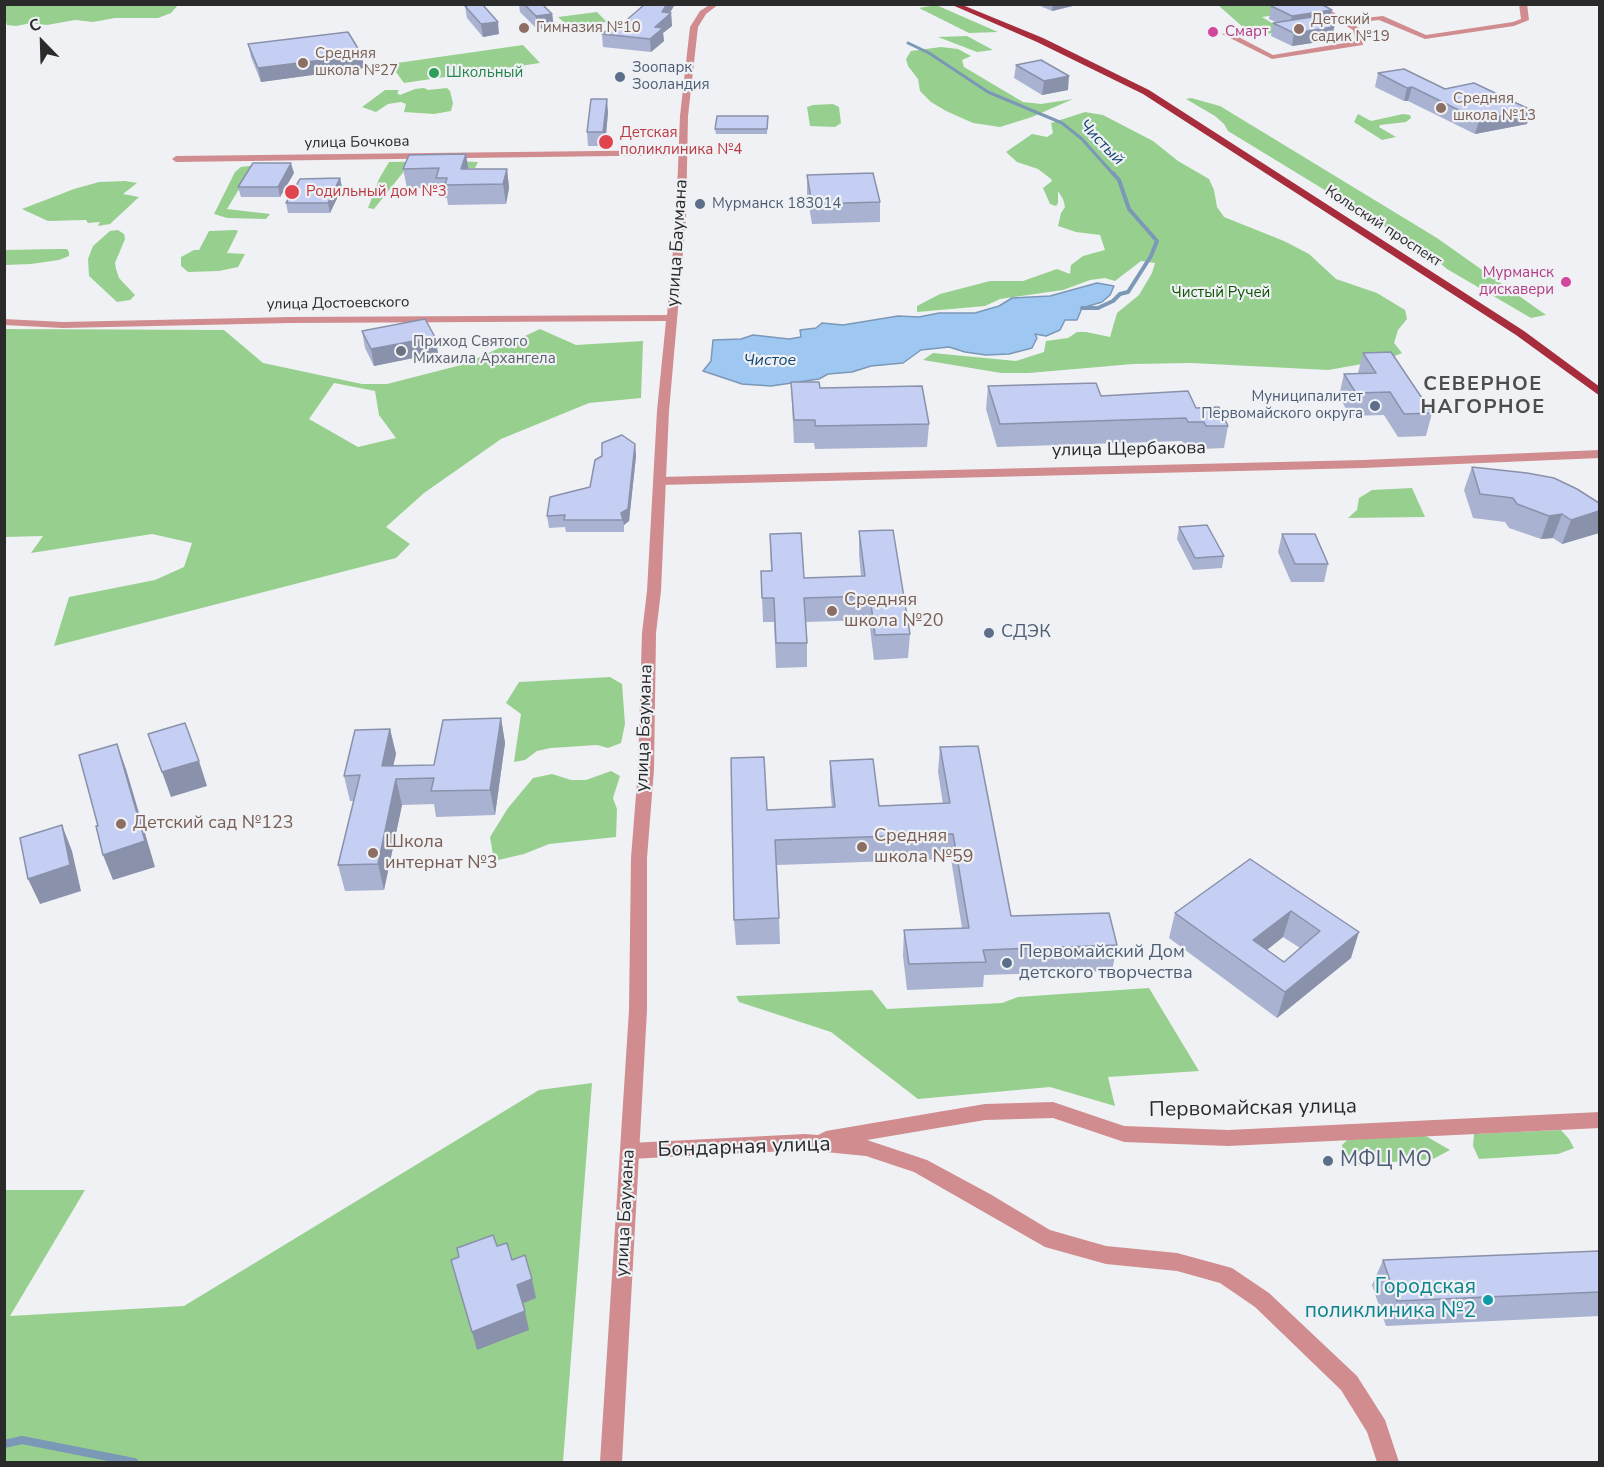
<!DOCTYPE html>
<html>
<head>
<meta charset="utf-8">
<style>
	body { margin:0 }
	#map { position:relative; width:1604px; height:1467px; overflow:hidden; background:#eff1f4; font-family:"Nunito Sans",sans-serif }
	canvas { display:block }
	.frame { position:absolute; inset:0; border:6px solid #2a2a2b; pointer-events:none }
	.north { position:absolute; left:12px; top:12px; width:60px; height:60px; -webkit-text-stroke:4px #eff1f4; paint-order:stroke; rotate:337deg; font-size:16px; font-weight:700; line-height:24px; text-align:center; color:#2a2a2b }
	.north::after { content:''; display:block; margin:auto; width:21px; height:27px; background:#2a2a2b; clip-path:polygon(50% 0,100% 100%,50% 72%,0 100%) }
</style>
</head>
<body>
<div id="map">
<canvas width="1604" height="1467"></canvas>
<div class="frame"></div>
<div class="north">С</div>
</div>
<script>
const ctx = document.querySelector('canvas').getContext('2d');
ctx.lineJoin = 'round';
function paint(path, color) {
  ctx.fillStyle = color;
  ctx.fill(path, 'evenodd');
}
function shape(rows) {
  const path = new Path2D();
  for (const r of rows) {
    path.moveTo(r[0], r[1]);
    for (let i = 2; i < r.length; i += 2) path.lineTo(r[i], r[i + 1]);
  }
  return path;
}
function stroke(path, color, width, dash) {
  ctx.strokeStyle = color;
  ctx.lineWidth = width;
  ctx.lineCap = dash ? 'butt' : 'round';
  ctx.setLineDash(dash || []);
  ctx.stroke(path);
}
function label(font, color, halo, rows, align = 'center') {
  ctx.font = font + ' "Nunito Sans",sans-serif';
  ctx.lineWidth = 4.5;
  ctx.setLineDash([]);
  ctx.textBaseline = 'middle';
  ctx.strokeStyle = halo;
  ctx.fillStyle = color;
  for (const [text, x, y, turn = 0] of rows) {
    ctx.save();
    ctx.translate(x, y);
    ctx.rotate((+turn || 0) * Math.PI / 180);
    ctx.textAlign = isNaN(turn) ? turn : align;
    if (halo) ctx.strokeText(text, 0, 0);
    ctx.fillText(text, 0, 0);
    ctx.restore();
  }
}
paint(shape([
	[4,5,5,4,178,5,171,13,158,18,115,18,93,22,75,20,47,25,31,23,16,26,7,25,5,18],
	[936,5,998,32,969,33,919,8],
	[1218,5,1304,5,1310,10,1262,17,1285,31,1253,36],
	[597,12,607,22,569,27,558,17],
	[967,36,993,50,977,52,938,37],
	[523,45,540,63,404,83,390,64],
	[941,47,958,49,971,56,962,60,964,67,1023,102,1041,104,1073,99,1032,117,1000,127,973,123,946,111,931,102,920,91,918,79,908,66,906,59,911,51],
	[424,88,428,90,447,88,450,91,453,103,451,111,434,114,404,112,406,104,401,102,388,104,376,112,362,107,385,90,399,90,397,93,400,95,415,89],
	[1191,98,1220,106,1437,238,1546,315,1531,318,1447,269,1428,253,1228,131,1224,124,1215,116,1186,99],
	[813,105,833,104,839,107,841,123,835,127,810,126,807,107],
	[1085,112,1103,115,1153,141,1178,161,1209,179,1214,190,1217,207,1224,217,1284,241,1309,254,1336,279,1377,293,1405,310,1407,319,1398,330,1394,343,1402,353,1385,360,1328,370,1191,363,1133,364,1029,373,1001,373,923,360,933,353,1016,361,1044,352,1046,341,1068,338,1077,332,1086,332,1110,337,1117,313,1139,295,1152,273,1155,263,1141,261,1115,281,1105,278,1090,280,1063,290,1000,299,985,306,917,312,917,306,940,294,990,281,1023,281,1057,269,1070,274,1071,265,1083,256,1105,250,1100,235,1076,232,1058,226,1061,213,1065,207,1063,199,1058,191,1058,203,1056,206,1050,204,1043,188,1052,181,1051,179,1038,169,1017,162,1006,152,1032,134,1047,137,1053,133,1051,123],
	[1358,114,1371,121,1403,114,1410,115,1411,118,1406,122,1380,125,1379,127,1396,137,1382,140,1354,122],
	[453,161,478,162,475,168,405,170,374,209,368,208,379,179,389,162],
	[257,165,250,171,227,209,270,214,266,219,227,218,214,214,235,172,241,167],
	[125,181,137,183,123,194,139,197,110,224,98,226,100,222,88,223,86,220,48,221,22,209,74,189,99,182],
	[118,230,124,234,125,239,115,263,116,269,119,278,135,295,130,300,117,302,89,276,88,259,93,246,102,238,110,231],
	[236,230,238,231,227,253,245,254,238,267,219,271,188,272,181,266,181,257,194,250,199,250,209,231],
	[56,249,67,249,69,252,69,256,59,260,31,264,5,265,5,250],
	[5,329,224,330,263,363,362,384,387,384,465,364,540,329,576,345,643,341,641,398,589,403,501,439,424,493,386,527,410,544,396,558,54,646,69,597,155,580,184,567,192,543,152,534,31,553,43,536,5,537],
	[334,383,375,391,379,415,396,438,358,447,309,419],
	[1412,488,1425,517,1348,518,1357,510,1359,498,1372,490],
	[610,677,622,684,625,724,621,743,608,748,597,745,551,748,537,751,525,760,514,762,521,714,506,703,519,682],
	[611,771,620,776,613,798,617,809,616,837,549,844,524,854,494,861,490,837,508,808,533,778,552,774,571,780,586,780],
	[1149,988,1199,1071,1108,1077,1115,1106,1050,1087,918,1099,831,1032,739,1002,736,996,872,990,887,1009,1002,1003,1018,997],
	[592,1083,563,1462,5,1462,5,1190,85,1190,10,1316,184,1306,539,1090],
	[1561,1130,1569,1139,1574,1148,1558,1154,1479,1159,1473,1146,1474,1134],
	[1424,1135,1450,1150,1433,1159,1352,1165,1343,1161,1342,1145,1347,1140]
]), '#97d08e');
const water = shape([
	[1097,283,1114,286,1110,295,1102,302,1082,308,1077,320,1065,320,1060,330,1046,336,1035,334,1037,338,1032,348,1009,354,986,355,965,352,949,347,921,350,903,363,871,366,852,372,828,374,819,379,771,386,742,384,703,371,711,361,713,340,741,339,753,335,789,339,801,337,800,330,816,328,822,323,843,325,898,316,919,317,939,313,975,313,999,306,1012,298,1050,296,1097,283]
]);
paint(water, '#9ec7f2');
stroke(water, '#7b98b6', 1.5);
stroke(shape([
	[908,43,929,53,988,92,1062,123,1082,139,1114,175]
]), '#7b98b6', 3);
stroke(shape([
	[1082,308,1098,308,1113,301,1120,294,1128,292,1151,256,1157,241,1129,209,1119,180,1113,173]
]), '#7b98b6', 4);
stroke(shape([
	[4,1444,22,1440,134,1462]
]), '#7b98b6', 8);
paint(shape([
	[1311,4,1320,4,1346,20,1383,16,1426,35,1513,22,1521,19,1519,4,1527,4,1529,20,1514,26,1425,39,1379,20,1352,23,1360,29,1363,45,1272,59,1222,34,1229,32,1273,55,1356,41,1353,30,1311,4],
	[683,150,686,151,686,155,176,162,172,159,176,156,683,150],
	[1600,450,1600,458,1363,468,659,485,653,481,659,477,1363,460,1600,450],
	[1053,1102,1124,1126,1228,1130,1600,1112,1600,1128,1228,1146,1124,1142,1053,1118,985,1120,867,1140,927,1160,990,1194,1050,1230,1106,1246,1177,1253,1232,1268,1269,1293,1357,1376,1385,1420,1399,1462,1377,1462,1367,1432,1341,1390,1255,1307,1220,1283,1177,1271,1106,1264,1045,1247,914,1172,866,1156,805,1150,630,1159,623,1157,620,1151,623,1145,630,1143,805,1134,818,1135,826,1131,985,1104,1053,1102]
]), '#d08c8e');
paint(shape([
	[711,4,719,4,706,14,698,27,688,116,686,218,669,411,661,591,656,633,654,769,647,858,647,1010,622,1462,600,1462,629,1010,631,858,638,769,642,633,647,591,657,411,666,321,291,323,63,328,4,325,4,319,63,322,291,317,667,315,676,218,680,116,690,27,700,11,711,4]
]), '#d08c8e');
paint(shape([
	[950,4,960,4,1043,38,1149,90,1524,331,1600,387,1600,396,1516,335,1143,94,1037,42,950,4]
]), '#a72d3d');
paint(shape([
	[519,4,542,4,552,14,554,27,537,29,520,12],
	[643,4,675,4,670,13,671,13,672,26,663,33,664,41,651,52,603,47,602,34,622,24,643,6],
	[1036,4,1081,4,1052,11],
	[465,6,499,34,483,37,467,18],
	[1271,6,1330,22,1326,23,1334,27,1332,40,1292,46,1271,36,1273,23,1276,22,1269,19],
	[248,44,364,68,261,82,251,57],
	[1016,65,1068,90,1042,95,1014,78],
	[1378,73,1445,89,1527,124,1475,134,1408,101,1404,101,1375,87],
	[608,112,605,146,588,146,587,132],
	[768,116,767,134,716,134,715,129],
	[466,154,468,169,507,169,509,188,506,204,448,205,447,198,439,198,437,188,407,188,403,169],
	[294,173,280,197,241,197,238,187],
	[807,175,880,202,880,222,812,224,807,195],
	[340,178,342,188,330,213,288,213,286,203],
	[362,331,435,337,438,353,374,366,365,348],
	[1363,353,1432,413,1426,436,1398,437,1384,415,1350,416,1339,396,1344,374,1358,373],
	[791,382,820,388,929,424,927,447,815,449,814,443,794,443,792,405],
	[988,386,1101,396,1196,408,1228,426,1224,448,1201,449,1199,445,1184,445,1182,441,997,447,986,409],
	[635,444,636,456,629,521,624,525,624,532,566,532,565,527,549,528,547,516,590,487],
	[1472,467,1599,533,1562,544,1553,538,1541,539,1509,528,1505,522,1473,518,1464,490],
	[1179,527,1224,556,1222,568,1193,570,1177,539],
	[859,531,910,634,908,658,874,660,869,620,806,622,807,643,807,667,776,668,774,622,763,622,761,571,771,571,770,534,804,578,861,576,859,555],
	[1282,534,1328,564,1324,582,1291,582,1278,552],
	[501,718,505,743,495,815,436,817,434,804,402,805,384,890,345,891,338,865,354,801,350,801,344,776,390,729,396,754,393,766,434,765],
	[940,747,1011,916,1117,945,1112,971,984,975,983,987,907,990,903,956,904,930,962,928,951,859,777,865,780,944,736,945,734,920,767,810,832,808,830,786,830,761,879,806,943,804,938,772],
	[1250,859,1351,958,1277,1018,1169,938,1175,913],
	[1283,937,1300,948,1284,962,1267,950],
	[1599,1251,1599,1316,1386,1326,1372,1285,1383,1260]
]), '#a9b2d1');
paint(shape([
	[667,4,675,4,669,14,671,13,672,26,663,33,664,41,651,52,650,39,655,27],
	[1053,4,1081,4,1052,11],
	[1332,10,1330,22,1289,29,1292,16],
	[552,14,554,27,537,29,536,16],
	[498,22,499,34,483,37,481,24],
	[1334,27,1332,40,1292,46,1294,33],
	[362,55,364,68,261,82,258,68],
	[1069,76,1068,90,1042,95,1044,81],
	[1412,87,1408,101,1404,101,1407,88],
	[607,99,608,112,605,146,603,132],
	[1531,110,1527,124,1475,134,1479,120],
	[466,154,469,173,461,169],
	[291,163,294,173,280,197,278,187],
	[507,169,509,188,506,204,503,184],
	[340,178,342,188,330,213,328,203],
	[435,337,438,353,374,366,371,349],
	[635,444,636,456,629,521,624,525,621,513],
	[1599,511,1599,533,1562,544,1571,520],
	[1562,514,1553,538,1541,539,1549,516],
	[501,718,505,743,495,815,490,790],
	[390,729,396,754,387,792,382,766],
	[117,744,126,769,155,867,113,880,103,855],
	[199,761,207,786,171,797,162,772],
	[396,779,402,805,384,890,378,864],
	[62,825,72,851,81,891,40,904,28,879],
	[1291,911,1283,937,1248,965,1253,940],
	[1359,932,1351,958,1277,1018,1285,992],
	[532,1279,536,1298,521,1304,517,1285],
	[525,1311,529,1330,477,1350,472,1332]
]), '#8a91aa');
const building = shape([
	[475,4,482,4,498,22,481,24,465,6,475,4],
	[524,4,542,4,552,14,536,16,524,4],
	[645,4,667,4,662,12,671,13,655,27,663,28,650,39,602,34,616,23,622,24,645,4],
	[1281,4,1321,4,1332,10,1292,16,1271,6,1281,4],
	[1312,17,1334,27,1294,33,1273,23,1312,17],
	[348,32,362,55,258,68,248,44,348,32],
	[1041,60,1069,76,1044,81,1016,65,1041,60],
	[1404,69,1445,89,1474,83,1531,110,1479,120,1412,87,1407,88,1378,73,1404,69],
	[591,99,607,99,603,132,587,132,591,99],
	[717,116,768,116,767,129,715,129,717,116],
	[466,154,461,169,507,169,503,184,445,185,447,178,436,178,439,168,403,169,409,155,466,154],
	[253,163,291,163,278,187,238,187,253,163],
	[873,173,880,202,812,204,807,175,873,173],
	[340,178,328,203,286,203,300,179,340,178],
	[425,319,435,337,371,349,362,331,425,319],
	[1391,352,1432,413,1404,414,1390,392,1356,393,1344,374,1376,373,1363,353,1391,352],
	[791,382,819,382,820,388,922,386,929,424,815,426,815,420,794,420,791,382],
	[1096,383,1101,396,1188,391,1196,408,1219,407,1228,426,1206,426,1204,422,1188,422,1186,418,1000,424,988,386,1096,383],
	[622,435,635,444,628,509,621,513,623,520,564,520,565,515,547,516,550,497,590,487,595,460,602,456,602,443,622,435],
	[1472,467,1527,473,1554,478,1577,489,1599,503,1599,511,1571,520,1562,514,1549,516,1517,504,1513,498,1480,494,1472,467],
	[1207,525,1224,556,1195,558,1179,527,1207,525],
	[893,530,910,634,875,635,870,596,804,598,807,643,776,643,774,598,762,598,761,571,772,571,770,534,801,533,804,578,865,576,859,531,893,530],
	[1282,534,1315,534,1328,564,1295,564,1282,534],
	[501,718,490,790,431,791,434,778,396,779,378,864,338,865,360,775,344,776,355,730,390,729,382,766,434,765,443,720,501,718],
	[185,723,199,761,162,772,148,734,185,723],
	[117,744,145,841,103,855,96,826,98,826,79,755,117,744],
	[978,746,1011,916,1109,913,1117,945,983,950,986,962,909,964,904,930,969,928,953,834,775,840,779,918,734,920,731,758,764,757,767,810,835,807,830,761,873,759,879,806,950,803,940,747,978,746],
	[62,825,70,865,28,879,20,838,62,825],
	[1250,859,1359,932,1285,992,1175,913,1250,859],
	[1291,911,1320,931,1284,962,1253,940,1291,911],
	[493,1235,497,1246,507,1243,512,1260,525,1255,532,1279,517,1285,525,1311,472,1332,451,1260,459,1257,457,1248,493,1235],
	[1599,1251,1599,1292,1397,1301,1383,1260,1599,1251]
]);
paint(building, '#c5cff3');
stroke(building, '#8a91aa', 1.5);
for (const [x, y, r, color] of [
	[524,28,6,"#8d6e63"],
	[1299,29,6,"#8d6e63"],
	[1213,32,6,"#d1479c"],
	[303,63,6,"#8d6e63"],
	[434,73,6,"#2e9e5b"],
	[620,77,6,"#5c6f8a"],
	[1441,108,6,"#8d6e63"],
	[606,142,8,"#e0444e"],
	[292,192,8,"#e0444e"],
	[700,204,6,"#5c6f8a"],
	[1566,282,6,"#d1479c"],
	[401,351,6,"#6b7280"],
	[1375,406,6,"#5c6f8a"],
	[832,611,6,"#8d6e63"],
	[989,633,6,"#5c6f8a"],
	[121,824,6,"#8d6e63"],
	[862,847,6,"#8d6e63"],
	[373,853,6,"#8d6e63"],
	[1007,963,6,"#5c6f8a"],
	[1328,1161,6,"#5c6f8a"],
	[1488,1300,6,"#0f9aa8"]
]) {
  const dot = new Path2D();
  dot.arc(x, y, r, 0, 2 * Math.PI);
  ctx.fillStyle = color;
  ctx.fill(dot);
  stroke(dot, '#eff1f4', 2);
}
label('15px', '#785e54', '#eff1f4', [
	["Детский",1311,20],
	["садик №19",1311,37],
	["Гимназия №10",536,28],
	["Средняя",315,54],
	["школа №27",315,71],
	["Средняя",1453,99],
	["школа №13",1453,116]
], 'left');
label('15px', '#b23c85', '#eff1f4', [
	["Смарт",1225,32],
	["Мурманск",1554,273,"right"],
	["дискавери",1554,290,"right"]
], 'left');
label('15px', '#4e5e75', '#eff1f4', [
	["Зоопарк",632,68],
	["Зооландия",632,85],
	["Мурманск 183014",712,204],
	["Муниципалитет",1363,397,"right"],
	["Первомайского округа",1363,414,"right"]
], 'left');
label('15px', '#27864d', '#eff1f4', [
	["Школьный",446,73]
], 'left');
label('15px', '#be3a42', '#eff1f4', [
	["Детская",620,133],
	["поликлиника №4",620,150],
	["Родильный дом №3",306,192]
], 'left');
label('15px', '#2a2a2b', '#eff1f4', [
	["улица Бочкова",357,143,-1],
	["Кольский проспект",1383,227,33],
	["улица Достоевского",338,304,-1]
]);
label('15px', '#135506', '#eff1f4', [
	["Чистый Ручей",1221,293]
]);
label('15px', '#5b616d', '#eff1f4', [
	["Приход Святого",413,342],
	["Михаила Архангела",413,359]
], 'left');
label('italic 16px', '#134572', '#eff1f4', [
	["Чистый",1101,143,46],
	["Чистое",770,361]
]);
label('18px', '#2a2a2b', '#eff1f4', [
	["улица Баумана",678,243,-86],
	["улица Щербакова",1129,450,-1],
	["улица Баумана",645,728,-88],
	["улица Баумана",626,1213,-87]
]);
label('18px', '#785e54', '#eff1f4', [
	["Средняя",844,601],
	["школа №20",844,622],
	["Детский сад №123",133,824],
	["Средняя",874,837],
	["школа №59",874,858],
	["Школа",385,843],
	["интернат №3",385,864]
], 'left');
label('18px', '#4e5e75', '#eff1f4', [
	["СДЭК",1001,633],
	["Первомайский Дом",1019,953],
	["детского творчества",1019,974]
], 'left');
ctx.letterSpacing = '1.5px';
label('bold 20px', '#4c4d4f', '#eff1f4', [
	["СЕВЕРНОЕ",1483,385],
	["НАГОРНОЕ",1483,408]
]);
ctx.letterSpacing = '0px';
label('21px', '#2a2a2b', '#eff1f4', [
	["Первомайская улица",1253,1109,-1],
	["Бондарная улица",744,1148,-2]
]);
label('21px', '#4e5e75', '#eff1f4', [
	["МФЦ МО",1340,1161]
], 'left');
label('21px', '#0d838f', '#eff1f4', [
	["Городская",1476,1288],
	["поликлиника №2",1476,1312]
], 'right');
</script>
</body>
</html>
